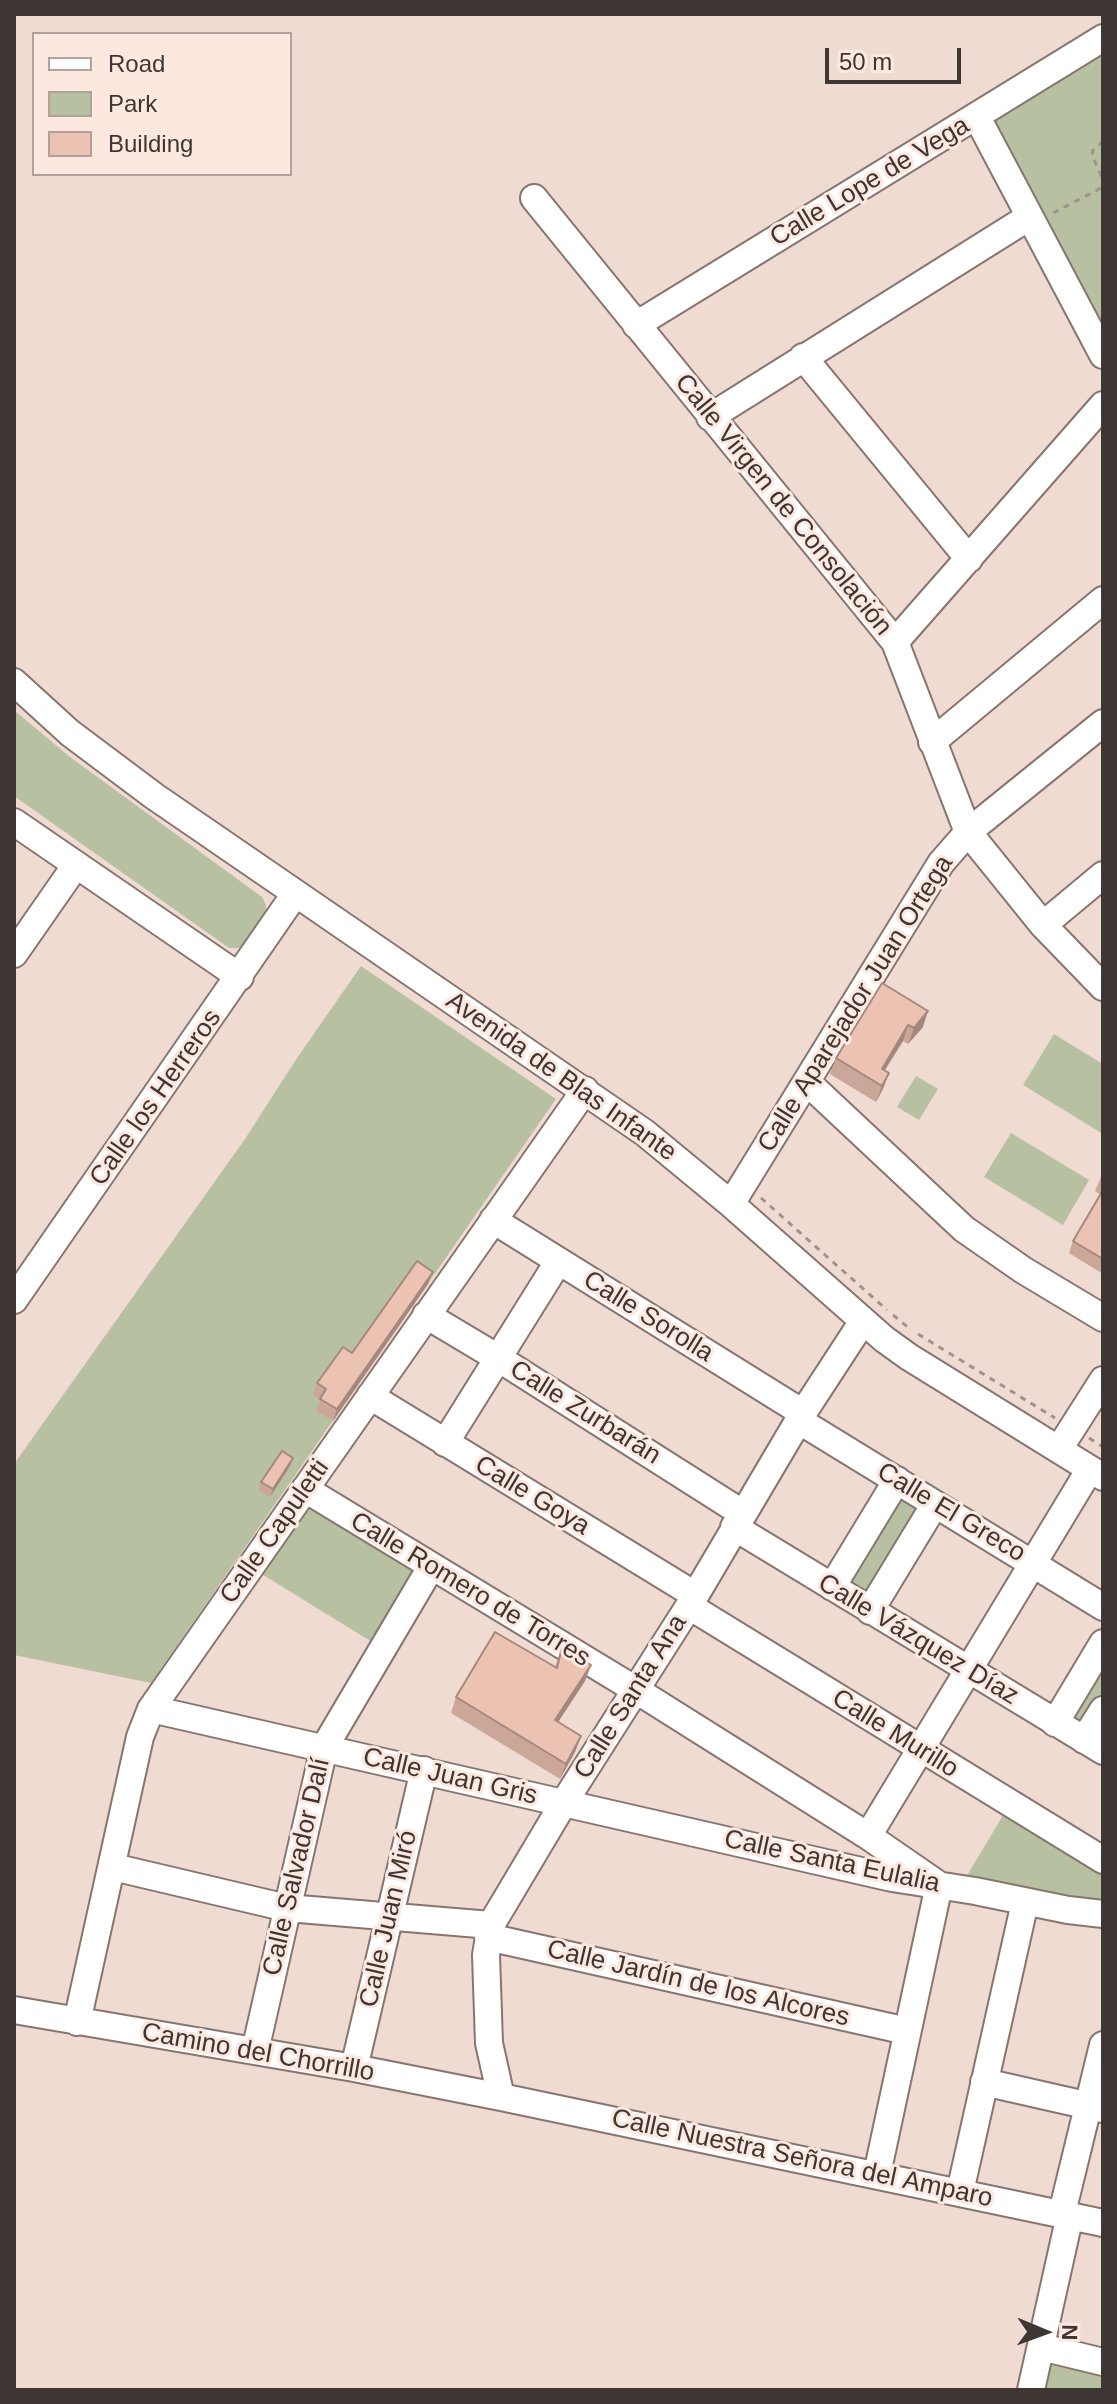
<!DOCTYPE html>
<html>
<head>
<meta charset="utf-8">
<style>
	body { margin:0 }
	#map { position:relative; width:1117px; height:2404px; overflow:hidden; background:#f0dbd3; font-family:Arial,sans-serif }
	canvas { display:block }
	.frame { position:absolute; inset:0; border:16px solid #3e3633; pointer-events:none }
	.legend { position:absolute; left:32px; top:32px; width:260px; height:144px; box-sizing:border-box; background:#fde8e0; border:2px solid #b1a19b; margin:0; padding:10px 14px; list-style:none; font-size:24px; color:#3e3633 }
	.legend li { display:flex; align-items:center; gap:16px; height:40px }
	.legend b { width:40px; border:2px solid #b1a19b }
	.north { position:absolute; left:1005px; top:2292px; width:80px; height:80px; -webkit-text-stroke:6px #fde8e0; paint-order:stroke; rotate:91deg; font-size:22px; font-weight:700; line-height:32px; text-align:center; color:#3e3633 }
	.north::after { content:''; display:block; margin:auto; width:28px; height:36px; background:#3e3633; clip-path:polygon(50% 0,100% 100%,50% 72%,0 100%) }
	.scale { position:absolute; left:825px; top:48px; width:136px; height:36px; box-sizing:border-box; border:4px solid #3e3633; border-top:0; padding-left:10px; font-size:24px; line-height:28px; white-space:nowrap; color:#3e3633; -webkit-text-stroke:6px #fde8e0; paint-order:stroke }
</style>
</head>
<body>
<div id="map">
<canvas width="1117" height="2404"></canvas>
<div class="frame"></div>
<ul class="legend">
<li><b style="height:10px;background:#fff"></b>Road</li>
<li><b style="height:22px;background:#b8c0a2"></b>Park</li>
<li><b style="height:22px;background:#ecc2b2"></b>Building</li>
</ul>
<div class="north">N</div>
<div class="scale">50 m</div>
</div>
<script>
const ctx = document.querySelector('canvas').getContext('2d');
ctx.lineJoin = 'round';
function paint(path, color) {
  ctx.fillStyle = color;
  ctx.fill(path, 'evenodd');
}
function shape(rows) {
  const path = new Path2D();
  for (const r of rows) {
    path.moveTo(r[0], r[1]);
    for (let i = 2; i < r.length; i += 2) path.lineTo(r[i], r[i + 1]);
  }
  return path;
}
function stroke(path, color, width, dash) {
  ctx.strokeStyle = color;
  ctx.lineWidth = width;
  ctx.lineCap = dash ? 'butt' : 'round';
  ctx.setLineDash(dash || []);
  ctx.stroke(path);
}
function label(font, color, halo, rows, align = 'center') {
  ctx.font = font + ' Arial,sans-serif';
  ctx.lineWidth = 6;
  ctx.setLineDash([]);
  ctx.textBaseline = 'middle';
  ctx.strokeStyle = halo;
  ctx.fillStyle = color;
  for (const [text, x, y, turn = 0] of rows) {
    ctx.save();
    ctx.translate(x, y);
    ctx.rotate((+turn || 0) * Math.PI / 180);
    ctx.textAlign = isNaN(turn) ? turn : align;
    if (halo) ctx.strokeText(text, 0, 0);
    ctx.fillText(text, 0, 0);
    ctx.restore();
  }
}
paint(shape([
	[1103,48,1103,343,990,117],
	[14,710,70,757,262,897,266,905,266,916,246,948,229,948,14,796],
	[361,966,556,1099,151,1683,14,1655,14,1464,245,1139,297,1058],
	[1054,1034,1103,1064,1103,1134,1023,1085],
	[916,1076,938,1089,919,1120,897,1107],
	[1011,1133,1089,1180,1063,1225,984,1177],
	[899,1488,928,1507,871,1600,842,1582],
	[311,1504,417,1570,372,1642,260,1573],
	[1103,1650,1103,1702,1083,1735,1060,1721],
	[1005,1812,1103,1869,1103,1905,965,1879],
	[1045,2356,1103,2369,1103,2390,1038,2390]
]), '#b8c0a2');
const minor = shape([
	[977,117,1103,355],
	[534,198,895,642,968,832,1043,925,1103,987],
	[636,325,1103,38],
	[803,357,969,559],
	[710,417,1029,217],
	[895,642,1103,405],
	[14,682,70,733,154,796,645,1133,731,1204,884,1339,909,1357,1103,1477],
	[932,742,1103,600],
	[14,822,240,977],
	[1043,925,1103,875],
	[14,954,76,865],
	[807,1082,964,1229,1023,1270,1103,1318],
	[731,1204,941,863,968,832,1103,723],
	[493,1220,803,1413],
	[14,1300,295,894],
	[426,1315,498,1358,742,1513],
	[370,1396,695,1595],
	[798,1420,1103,1607],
	[445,1443,558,1262],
	[1059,1449,1103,1380],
	[305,1489,636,1690,868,1836,939,1885,877,2174],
	[734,1527,1103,1751],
	[832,1587,897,1480],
	[689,1606,1103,1860],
	[870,1611,935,1504],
	[151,1709,892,1878,975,1891,1068,1910,1103,1914],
	[1055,1723,1103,1643],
	[1084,1740,1103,1710],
	[868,1836,1090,1469],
	[113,1867,287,1908,491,1925],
	[488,1937,907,2031],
	[14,2010,354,2068,501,2097,1103,2223],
	[77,2022,140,1737,151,1709,585,1090],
	[255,2051,324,1748,431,1567],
	[354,2068,424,1770],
	[984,2082,1103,2109],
	[501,2097,489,2043,486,1955,491,1925,563,1804,689,1606,803,1413,863,1321],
	[960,2192,1025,1902],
	[1062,2213,1103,2045],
	[1041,2347,1103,2362],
	[1031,2390,1070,2215]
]);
stroke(minor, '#88756e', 30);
stroke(shape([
	[1103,141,1093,150,1092,155,1103,180],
	[1053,213,1103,187],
	[761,1198,887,1310],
	[893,1315,909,1328],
	[918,1334,1055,1418],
	[1089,1438,1103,1447]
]), '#a2928d', 3, [6, 6]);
stroke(minor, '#fff', 26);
paint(shape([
	[882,983,923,1027,908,1044,903,1041,885,1070,883,1089,876,1102,830,1074,836,1058],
	[1103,1172,1103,1274,1069,1253,1073,1241,1101,1195,1095,1191],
	[433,1272,428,1284,333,1421,316,1411,320,1400,313,1395,317,1383,352,1353],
	[290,1466,270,1497,258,1490,261,1482],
	[562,1647,591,1665,585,1681,558,1722,581,1736,575,1752,560,1779,451,1713,456,1697,555,1667]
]), '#cba799');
paint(shape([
	[928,1011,923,1027,908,1044,914,1028],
	[908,1025,903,1041,876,1084,882,1069],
	[889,1073,883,1089,876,1102,882,1086],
	[433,1272,428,1284,333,1421,337,1409],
	[293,1458,290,1466,270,1497,273,1489],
	[591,1665,585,1681,549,1736,555,1720],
	[581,1736,575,1752,560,1779,566,1764]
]), '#a5887d');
const building = shape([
	[882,983,928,1011,914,1028,908,1025,882,1069,889,1073,882,1086,836,1058,882,983],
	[1103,1190,1103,1259,1073,1241,1103,1190],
	[417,1261,433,1272,337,1409,320,1399,326,1389,317,1383,343,1347,352,1353,417,1261],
	[282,1451,293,1458,273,1489,261,1482,282,1451],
	[495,1632,557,1668,562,1647,591,1665,555,1720,581,1736,566,1764,456,1697,495,1632]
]);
paint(building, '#ecc2b2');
stroke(building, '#a5887d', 2);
label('26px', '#3e3633', '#fde8e0', [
	["Calle Lope de Vega",870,182,-31],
	["Calle Virgen de Consolación",783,505,51],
	["Calle Aparejador Juan Ortega",856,1004,-58],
	["Avenida de Blas Infante",561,1077,35],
	["Calle los Herreros",156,1098,-55],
	["Calle Sorolla",648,1317,32],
	["Calle Zurbarán",585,1413,32],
	["Calle Goya",532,1496,31],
	["Calle El Greco",951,1513,31],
	["Calle Capuletti",275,1532,-55],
	["Calle Romero de Torres",470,1590,31],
	["Calle Vázquez Díaz",918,1640,31],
	["Calle Santa Ana",631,1697,-58],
	["Calle Murillo",895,1734,32],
	["Calle Juan Gris",450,1777,13],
	["Calle Santa Eulalia",832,1862,12],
	["Calle Salvador Dalí",297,1867,-77],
	["Calle Juan Miró",389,1919,-77],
	["Calle Jardín de los Alcores",698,1984,13],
	["Camino del Chorrillo",258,2053,10],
	["Calle Nuestra Señora del Amparo",802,2159,12]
]);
</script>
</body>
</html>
